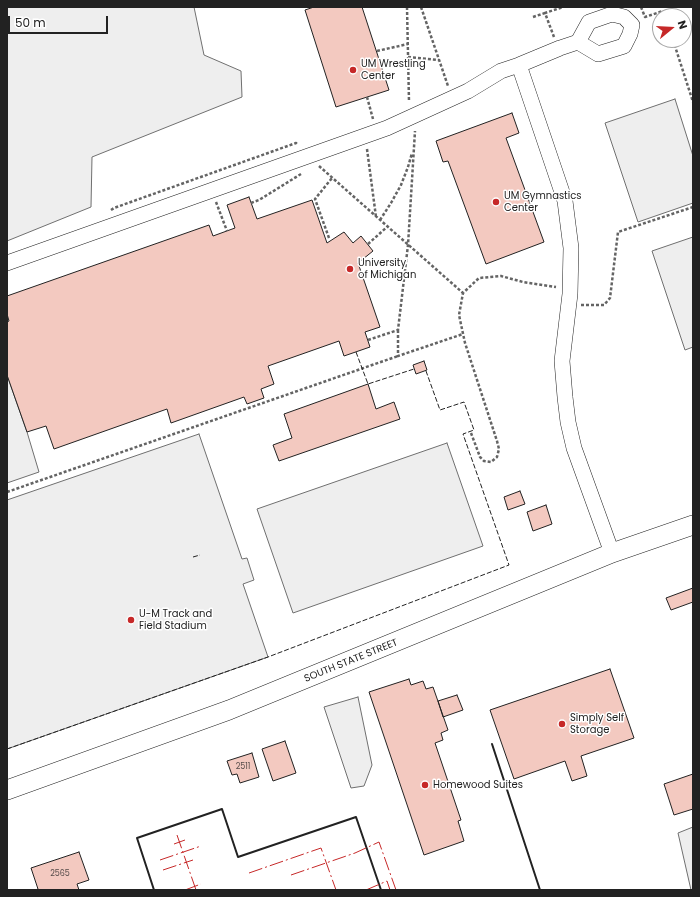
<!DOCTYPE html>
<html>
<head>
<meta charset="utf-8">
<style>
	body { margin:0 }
	#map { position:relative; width:700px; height:897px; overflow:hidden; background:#fff; font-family:Poppins,sans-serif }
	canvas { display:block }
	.frame { position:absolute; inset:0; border:8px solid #222; pointer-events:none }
	.north { position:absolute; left:652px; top:8px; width:40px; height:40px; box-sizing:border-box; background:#fff; border:1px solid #a7a7a7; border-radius:50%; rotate:72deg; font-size:11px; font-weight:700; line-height:16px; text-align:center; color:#222 }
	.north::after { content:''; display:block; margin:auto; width:14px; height:18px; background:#c62828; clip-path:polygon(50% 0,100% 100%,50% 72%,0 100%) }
	.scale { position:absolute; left:8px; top:16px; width:100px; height:18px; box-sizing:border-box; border:2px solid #222; border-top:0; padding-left:5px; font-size:12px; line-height:14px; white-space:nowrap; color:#222; -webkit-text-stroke:3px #fff; paint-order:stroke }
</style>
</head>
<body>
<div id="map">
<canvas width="700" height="897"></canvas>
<div class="frame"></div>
<div class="north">N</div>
<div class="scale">50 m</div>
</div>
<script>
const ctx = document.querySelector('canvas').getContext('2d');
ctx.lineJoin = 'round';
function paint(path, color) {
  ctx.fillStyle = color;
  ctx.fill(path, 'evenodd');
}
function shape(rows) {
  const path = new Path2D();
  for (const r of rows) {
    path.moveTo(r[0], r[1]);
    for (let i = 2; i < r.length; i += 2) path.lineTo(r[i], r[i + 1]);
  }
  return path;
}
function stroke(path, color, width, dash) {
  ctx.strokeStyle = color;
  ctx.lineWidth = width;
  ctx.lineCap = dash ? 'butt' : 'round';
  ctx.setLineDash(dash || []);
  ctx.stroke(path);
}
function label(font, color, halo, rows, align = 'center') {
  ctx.font = font + ' Poppins,sans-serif';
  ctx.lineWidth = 3;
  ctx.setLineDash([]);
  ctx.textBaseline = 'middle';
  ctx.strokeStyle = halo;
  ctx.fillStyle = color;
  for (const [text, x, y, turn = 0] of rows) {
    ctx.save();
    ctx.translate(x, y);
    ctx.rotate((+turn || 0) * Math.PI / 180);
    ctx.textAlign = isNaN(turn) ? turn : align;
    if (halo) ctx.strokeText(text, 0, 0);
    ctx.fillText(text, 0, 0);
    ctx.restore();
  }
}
const green = shape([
	[7,7,194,7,204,55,241,71,242,97,92,157,91,207,7,241,7,7],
	[675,99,693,156,693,203,638,222,605,123,675,99],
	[693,237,693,347,685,350,652,251,693,237],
	[7,375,27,432,39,472,7,483,7,375],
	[199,434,242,559,247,558,254,580,243,584,268,657,7,749,7,500,199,434],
	[447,443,483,546,293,613,257,509,447,443],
	[358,697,372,765,364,786,351,788,324,707,358,697],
	[693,827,693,890,691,890,678,833,693,827]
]);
paint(green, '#eee');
stroke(green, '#6f6f6f', 1);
const building = shape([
	[314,7,362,7,389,90,336,107,305,10,314,7],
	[512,113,519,133,506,138,544,242,486,264,448,161,443,162,436,141,512,113],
	[249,197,257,219,312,200,327,243,344,232,353,243,361,236,373,251,358,263,380,327,365,332,370,347,344,356,339,341,268,366,274,384,261,389,264,398,247,404,244,397,171,423,167,409,54,449,46,426,27,432,7,375,7,322,9,321,7,314,7,296,209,225,213,236,235,228,227,205,249,197],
	[424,361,427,370,416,374,413,365,424,361],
	[368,384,376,409,394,402,400,419,279,461,273,445,292,438,284,414,368,384],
	[520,491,525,504,508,510,504,497,520,491],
	[546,505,552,524,533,531,527,512,546,505],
	[693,588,693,602,671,610,666,598,693,588],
	[610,669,634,738,581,756,587,776,572,781,565,761,514,779,490,710,610,669],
	[409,679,411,685,423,681,426,689,433,687,448,730,441,733,443,740,435,743,461,820,458,821,464,841,424,855,369,692,409,679],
	[457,695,463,710,443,717,438,701,457,695],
	[285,741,296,773,273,781,262,749,285,741],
	[252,753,259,777,240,783,237,774,232,775,227,761,252,753],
	[693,774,693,809,674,815,664,784,693,774],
	[79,852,89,880,77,884,79,890,36,890,38,889,31,868,79,852]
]);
paint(building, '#f3c9c0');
stroke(building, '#222', 1);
const minor = shape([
	[519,65,560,48,578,42,598,54,624,46,630,34,632,25,624,17,612,14,589,22,578,42],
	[7,263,387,128,468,91,501,71,519,65,565,201,571,248,570,294,562,361,565,397,568,422,574,448,612,553]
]);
const major = shape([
	[7,790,229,710,612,553,693,525]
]);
stroke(minor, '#222', 16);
stroke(major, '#222', 20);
stroke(shape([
	[407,7,409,102],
	[421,7,448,86],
	[641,7,645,17,663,11,665,16],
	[533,17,545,13],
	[554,37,545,13,563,7],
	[673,40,693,102],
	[377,51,408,44],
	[408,57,439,60],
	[367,97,373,119],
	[367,149,376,217],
	[319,166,463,293],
	[216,202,227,231],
	[251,203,259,200,301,174],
	[111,210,114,208,296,143,298,145],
	[380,220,391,203,401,185,408,167,412,153],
	[329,238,315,199,332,178],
	[368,244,387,227],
	[581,305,604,305,610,298,618,232,693,207],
	[398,330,398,356,463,334],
	[368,340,398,330,408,245,415,131],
	[471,433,480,457,484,461,491,462,497,457,499,449,497,441,465,343,459,315,463,293,479,278,501,276,523,282,556,287],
	[7,492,398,356]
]), '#646464', 2.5, [3, 2]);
stroke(minor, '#fff', 15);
stroke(major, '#fff', 19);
stroke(shape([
	[356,352,368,384,414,369],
	[193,557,200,555],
	[7,749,268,657,509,565,463,434,474,430,464,402,440,410,426,371]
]), '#222', 1, [5, 2]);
stroke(shape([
	[492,744,540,890],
	[154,890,137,838,222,809,238,857,356,817,381,890]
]), '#222', 2);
stroke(shape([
	[177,835,196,890],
	[174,844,185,840],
	[160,860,201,846],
	[163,870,193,860],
	[249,873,321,848,336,890],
	[291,875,355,853,379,842,396,890],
	[185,890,201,884],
	[366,890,387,881,390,890]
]), '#c62828', 1, [14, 3, 2, 3]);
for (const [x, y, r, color] of [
	[353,70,4,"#c62828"],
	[496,202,4,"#c62828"],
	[350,269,4,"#c62828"],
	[131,620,4,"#c62828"],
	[562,724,4,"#c62828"],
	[425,785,4,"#c62828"]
]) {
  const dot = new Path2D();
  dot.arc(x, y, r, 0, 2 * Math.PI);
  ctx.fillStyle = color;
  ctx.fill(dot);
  stroke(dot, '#fff', 1.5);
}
label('8px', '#564c4a', null, [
	["2511",243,767],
	["2565",60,874]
]);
label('10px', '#222', '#fff', [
	["UM Wrestling",361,64],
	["Center",361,76],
	["UM Gymnastics",504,196],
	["Center",504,208],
	["University",358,263],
	["of Michigan",358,275],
	["U-M Track and",139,614],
	["Field Stadium",139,626],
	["Simply Self",570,718],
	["Storage",570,730],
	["Homewood Suites",433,785]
], 'left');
label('10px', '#222', '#fff', [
	["SOUTH STATE STREET",351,661,-22]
]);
</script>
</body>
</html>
